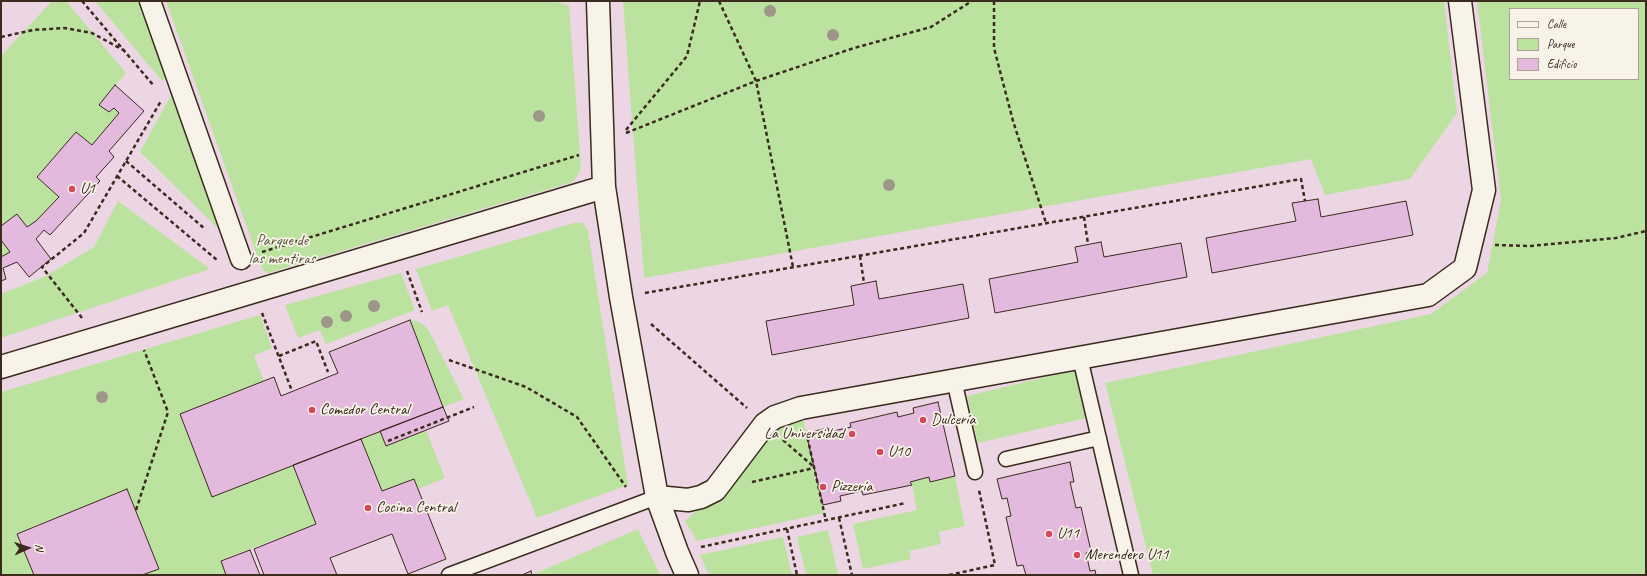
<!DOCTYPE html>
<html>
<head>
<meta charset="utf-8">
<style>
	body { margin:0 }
	#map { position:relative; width:1647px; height:576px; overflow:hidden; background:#f1e2e5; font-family:Caveat,sans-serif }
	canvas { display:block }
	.frame { position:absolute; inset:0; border:2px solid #3b2a1e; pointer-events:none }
	.legend { position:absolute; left:1509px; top:8px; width:130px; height:72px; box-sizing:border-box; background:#f7f3e8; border:1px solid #aca397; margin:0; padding:5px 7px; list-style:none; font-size:12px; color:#3b2a1e }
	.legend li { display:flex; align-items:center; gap:8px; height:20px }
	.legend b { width:20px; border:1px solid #aca397 }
	.north { position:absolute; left:8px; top:528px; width:40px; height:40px; -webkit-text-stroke:3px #f7f3e8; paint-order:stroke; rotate:87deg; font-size:11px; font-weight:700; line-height:16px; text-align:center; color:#3b2a1e }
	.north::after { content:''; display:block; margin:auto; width:14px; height:18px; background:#3b2a1e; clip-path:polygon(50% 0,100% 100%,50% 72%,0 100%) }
</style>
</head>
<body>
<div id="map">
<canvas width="1647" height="576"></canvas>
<div class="frame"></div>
<ul class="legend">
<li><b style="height:5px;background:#f7f3e8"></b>Calle</li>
<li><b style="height:11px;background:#bbe39f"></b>Parque</li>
<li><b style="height:11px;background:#e4b9de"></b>Edificio</li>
</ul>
<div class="north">N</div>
</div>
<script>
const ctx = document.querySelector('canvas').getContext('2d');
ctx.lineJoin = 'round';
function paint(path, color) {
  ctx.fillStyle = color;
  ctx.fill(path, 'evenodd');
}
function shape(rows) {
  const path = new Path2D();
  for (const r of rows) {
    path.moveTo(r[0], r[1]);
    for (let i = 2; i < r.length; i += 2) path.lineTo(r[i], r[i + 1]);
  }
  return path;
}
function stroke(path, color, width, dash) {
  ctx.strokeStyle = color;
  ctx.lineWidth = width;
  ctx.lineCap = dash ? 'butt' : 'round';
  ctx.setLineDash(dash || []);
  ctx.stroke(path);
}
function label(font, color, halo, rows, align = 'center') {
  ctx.font = font + ' Caveat,sans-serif';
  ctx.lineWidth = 3.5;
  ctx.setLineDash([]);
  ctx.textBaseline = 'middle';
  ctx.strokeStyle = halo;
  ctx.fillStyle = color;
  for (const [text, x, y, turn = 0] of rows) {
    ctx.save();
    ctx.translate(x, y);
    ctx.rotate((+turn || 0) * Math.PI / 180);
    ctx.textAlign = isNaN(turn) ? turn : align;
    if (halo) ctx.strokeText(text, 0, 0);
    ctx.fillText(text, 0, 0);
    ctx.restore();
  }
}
paint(shape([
	[1,1,1646,1,1646,575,1,575],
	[1510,9,1638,9,1638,79,1510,79]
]), '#edd6e3');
paint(shape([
	[52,1,66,1,126,73,99,105,109,112,114,108,119,113,92,145,76,132,37,176,59,197,36,221,27,227,1,226,1,56],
	[95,1,143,1,168,74,162,81],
	[166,1,555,1,569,6,581,167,578,175,573,182,268,273,263,270,260,264],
	[623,1,1444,1,1457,113,1410,179,1325,195,1311,159,644,278],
	[1477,1,1646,1,1646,575,1153,575,1105,383,1431,314,1487,273,1501,200],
	[1510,9,1638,9,1638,79,1510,79],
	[174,90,224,234,140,152],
	[118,201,210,269,1,338,1,294,46,276,94,247],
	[574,223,583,223,588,231,628,485,537,518,448,305,432,311,416,269],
	[1,240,10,252,1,257],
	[401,273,415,310,326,344,320,330,298,338,285,305],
	[260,315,272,348,254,356,264,381,180,414,212,497,293,465,316,524,221,560,226,575,142,575,158,569,127,489,17,533,34,575,1,575,1,392],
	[410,320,419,322,428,329,464,399,443,407],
	[1075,370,1086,418,978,443,967,396],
	[803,418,824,513,697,541,685,521,701,507,778,424],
	[426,430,445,478,418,489,413,479,382,491,361,439,380,431,386,446],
	[955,476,965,526,939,532,941,544,909,551,911,559,863,569,853,524,917,510,912,485,910,482,929,477,930,482],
	[638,529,660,575,534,575,534,574],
	[828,530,838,574,806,575,797,537],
	[783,537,792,575,709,575,700,555]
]), '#bbe39f');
const building = shape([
	[115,85,144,111,109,151,114,157,96,177,100,181,50,235,44,230,36,239,51,259,29,277,17,262,3,268,6,279,1,281,1,257,10,252,1,240,1,226,17,214,27,227,36,221,59,197,37,177,76,132,92,145,119,113,114,108,109,112,99,105,115,85],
	[1318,199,1321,217,1406,201,1413,235,1212,273,1206,238,1296,221,1292,203,1318,199],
	[1101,242,1104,257,1181,243,1187,277,995,313,989,279,1078,262,1075,247,1101,242],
	[876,281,879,299,963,284,969,318,772,355,766,321,854,305,851,286,876,281],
	[410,320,443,407,212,497,180,414,274,377,281,396,338,373,329,352,410,320],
	[938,402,955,476,930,482,929,477,910,482,912,485,863,495,862,491,840,496,841,501,823,505,806,433,828,428,829,432,851,427,850,423,897,412,898,417,914,413,913,408,938,402],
	[443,407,449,421,386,446,380,431,443,407],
	[361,439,382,491,414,479,446,559,408,574,392,534,330,558,337,575,264,575,254,549,316,524,293,465,361,439],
	[1070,462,1074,482,1070,482,1076,508,1081,507,1091,551,1086,553,1090,571,1095,570,1096,575,1026,575,1023,565,1017,566,1006,517,1011,516,1007,498,1002,499,997,479,1070,462],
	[127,489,159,569,142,575,34,575,17,534,127,489],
	[250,550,260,575,226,575,221,561,250,550],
	[531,571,532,575,522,575,531,571]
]);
paint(building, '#e4b9de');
stroke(building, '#3b2a1e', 1);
const service = shape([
	[1080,358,1131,575],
	[954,380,975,472],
	[1006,459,1099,438],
	[449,575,657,497]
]);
const pedestrian = shape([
	[150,1,241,259]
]);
const minor = shape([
	[598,1,604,187,621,297,657,497,677,552,687,575],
	[1,367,604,187],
	[657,497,688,500,701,497,715,490,765,424,775,417,801,408,1428,295,1465,268,1484,190,1460,1]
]);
stroke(service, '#3b2a1e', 17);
stroke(pedestrian, '#3b2a1e', 23);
stroke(minor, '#3b2a1e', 25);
stroke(shape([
	[82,1,154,86],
	[719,1,756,81,793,267],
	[994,1,994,48,1013,121,1046,223],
	[1,37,33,30,64,28,92,33,125,51],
	[626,130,687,56,700,1],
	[626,133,756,81,854,48,931,27,972,1],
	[126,161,205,229],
	[117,176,217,260],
	[1084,217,1088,244],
	[1495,245,1530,246,1616,238,1646,231],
	[262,252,579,155],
	[860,256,864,283],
	[407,271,422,312],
	[645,293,1301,179,1305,201],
	[262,313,292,391],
	[82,318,42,267,84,233,161,101],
	[651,324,747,408],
	[279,356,316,341,328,372],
	[449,360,526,387,577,417,626,487],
	[806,431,826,521],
	[783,440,814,467],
	[388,441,474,407],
	[752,482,814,468],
	[136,510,168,412,144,350],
	[839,518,852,575],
	[787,529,797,575],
	[701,547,906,503],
	[949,575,995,565,979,490]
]), '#3b2a1e', 2.5, [4, 3]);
stroke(service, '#f7f3e8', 14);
stroke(pedestrian, '#f7f3e8', 20);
stroke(minor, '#f7f3e8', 22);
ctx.fillStyle = '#9e9689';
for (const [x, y] of [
	[770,11],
	[833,35],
	[539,116],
	[889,185],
	[374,306],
	[346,316],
	[327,322],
	[102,397]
]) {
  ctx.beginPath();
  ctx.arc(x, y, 6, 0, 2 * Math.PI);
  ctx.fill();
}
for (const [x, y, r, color] of [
	[72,189,4,"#d1495b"],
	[312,410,4,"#d1495b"],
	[923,420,4,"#d1495b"],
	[852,434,4,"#d1495b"],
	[880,452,4,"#d1495b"],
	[823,487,4,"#d1495b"],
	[368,508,4,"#d1495b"],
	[1049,534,4,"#d1495b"],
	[1077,555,4,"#d1495b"]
]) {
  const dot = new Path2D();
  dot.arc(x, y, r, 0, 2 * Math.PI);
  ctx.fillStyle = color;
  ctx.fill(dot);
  stroke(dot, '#f7f3e8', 1.5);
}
label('16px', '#3b2a1e', '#f7f3e8', [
	["U1",80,189],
	["Comedor Central",320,410],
	["Dulcería",931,420],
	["La Universidad",844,434,"right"],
	["U10",888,452],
	["Pizzería",831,487],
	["Cocina Central",376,508],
	["U11",1057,534],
	["Merendero U11",1085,555]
], 'left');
label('16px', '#5b583e', '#f7f3e8', [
	["Parque de",282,241],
	["las mentiras",282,259]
]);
</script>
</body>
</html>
